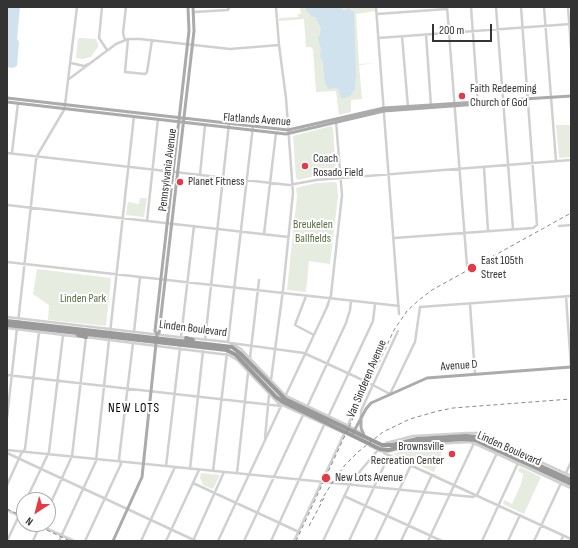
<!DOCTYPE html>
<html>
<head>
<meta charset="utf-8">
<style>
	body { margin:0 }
	#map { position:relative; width:578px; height:548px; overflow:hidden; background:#fff; font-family:"Sofia Sans Condensed",sans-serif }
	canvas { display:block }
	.frame { position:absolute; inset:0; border:8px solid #333; pointer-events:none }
	.north { position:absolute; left:16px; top:492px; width:40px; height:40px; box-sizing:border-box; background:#fff; border:1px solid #adadad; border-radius:50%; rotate:216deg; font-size:11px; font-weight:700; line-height:16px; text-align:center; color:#333 }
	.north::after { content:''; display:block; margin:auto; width:14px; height:18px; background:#e63946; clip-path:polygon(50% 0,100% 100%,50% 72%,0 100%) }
	.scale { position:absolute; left:432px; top:24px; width:60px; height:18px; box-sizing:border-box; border:2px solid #333; border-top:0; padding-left:5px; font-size:12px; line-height:14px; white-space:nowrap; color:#333; -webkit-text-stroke:3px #fff; paint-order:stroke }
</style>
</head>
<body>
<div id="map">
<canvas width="578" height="548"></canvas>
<div class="frame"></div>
<div class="north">N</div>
<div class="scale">200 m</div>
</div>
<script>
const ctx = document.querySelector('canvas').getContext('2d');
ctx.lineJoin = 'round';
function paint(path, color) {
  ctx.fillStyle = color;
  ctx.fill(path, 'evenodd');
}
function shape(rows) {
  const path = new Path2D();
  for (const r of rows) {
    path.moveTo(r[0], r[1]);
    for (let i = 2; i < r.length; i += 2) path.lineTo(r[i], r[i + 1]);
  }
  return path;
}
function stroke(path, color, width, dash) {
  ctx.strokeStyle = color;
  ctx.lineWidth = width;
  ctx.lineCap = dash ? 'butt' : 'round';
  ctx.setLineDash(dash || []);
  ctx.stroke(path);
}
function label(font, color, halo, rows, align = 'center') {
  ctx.font = font + ' "Sofia Sans Condensed",sans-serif';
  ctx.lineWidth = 4;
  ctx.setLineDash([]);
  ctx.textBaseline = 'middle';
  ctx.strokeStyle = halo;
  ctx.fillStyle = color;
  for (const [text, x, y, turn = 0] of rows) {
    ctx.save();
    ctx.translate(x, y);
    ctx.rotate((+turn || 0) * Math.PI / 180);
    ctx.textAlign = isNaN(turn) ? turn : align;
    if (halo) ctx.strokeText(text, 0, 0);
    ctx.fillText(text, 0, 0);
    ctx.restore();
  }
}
paint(shape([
	[300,7,342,11,340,7,376,7,377,11,356,14,359,64,377,63,359,65,362,99,351,100,351,112,339,115,336,91,316,92,313,49,311,47,306,47,304,19,279,21,279,18,298,17,298,14,301,14],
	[80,38,96,39,98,44,98,47,91,57,83,59,76,58,78,39],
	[556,125,571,125,571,157,559,158],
	[331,126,333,128,336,173,335,175,316,176,298,180,296,178,293,136],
	[335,182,337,184,338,196,330,264,309,261,306,292,287,290,297,196,296,188,316,183],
	[140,198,147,198,144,217,126,215,128,202,139,204],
	[37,269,111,278,106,326,48,320,49,305,33,294],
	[445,446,434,472,393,454,412,448],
	[520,467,541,477,524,514,503,504,504,500,512,504,521,484,523,474,518,471],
	[201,473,220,475,213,489,203,485,200,478]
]), '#e6ecdf');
paint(shape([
	[7,7,20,7,17,39,19,42,17,66,12,68,7,67],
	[306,7,341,7,343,10,346,10,349,7,350,10,354,11,356,74,355,89,350,96,342,99,340,95,339,89,336,88,328,89,325,83,323,62,320,56,321,49,318,38,320,34,321,28,315,17,311,16,306,10]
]), '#cfe2ee');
stroke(shape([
	[102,7,99,38,107,50],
	[376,7,399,314],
	[447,7,467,266],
	[471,7,478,102],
	[496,7,513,229],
	[544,7,556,161],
	[568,7,571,48],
	[194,12,228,10,229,7],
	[377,14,447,9],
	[426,34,431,106],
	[402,36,408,107],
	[378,38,571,24],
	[128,39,125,72,145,74,147,72,152,40],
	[125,40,123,33,126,7],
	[71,63,84,66,88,64],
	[69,79,116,44,128,39,140,39,230,49,279,45],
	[7,153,289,185,316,180,571,160],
	[12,153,18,103],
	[484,168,488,231],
	[200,175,205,125],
	[7,205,288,237],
	[147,221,158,119],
	[559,226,571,225],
	[264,234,276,133],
	[394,238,533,228,537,225,521,7],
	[7,262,399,306],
	[306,296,295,325,314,335],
	[566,296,571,367],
	[470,304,475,374],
	[7,317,187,338],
	[18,323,36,160,38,154,64,110,65,105,77,7],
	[7,328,80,337],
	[134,332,140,277],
	[110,333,134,116],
	[85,337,229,355,237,360,278,403,344,433],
	[181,337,194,226],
	[191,338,228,342,236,346,241,349,286,396,351,427,362,433],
	[205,340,229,124],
	[228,342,253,126],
	[231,343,304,353,367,382,390,394,415,342,420,307,571,296],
	[250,358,259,280],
	[7,375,281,406],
	[271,380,283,290,293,193,286,98,279,45,276,7],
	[284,399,327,307,331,295,342,195,336,121],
	[307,407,346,323,350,310,351,301],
	[361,416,361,411,365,402,398,331],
	[328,417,373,321,375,304],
	[7,418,17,328],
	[348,425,367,382],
	[265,438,269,395],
	[386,443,413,436,467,433,478,433,571,476],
	[370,446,380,451,386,452,417,445,470,442,478,445,571,488],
	[7,450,473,497,477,495],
	[7,453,196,541],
	[384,453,571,539],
	[166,466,180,348],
	[190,469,203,351],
	[213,471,227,353],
	[237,473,248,373],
	[566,473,571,462],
	[193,483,299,532],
	[7,485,21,454,25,449,39,332],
	[477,495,497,453],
	[344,496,442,541],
	[26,500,49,452,63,335],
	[48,509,72,456,86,337],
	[7,510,24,518],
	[37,524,74,541],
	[7,541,24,505],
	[33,541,40,525],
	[59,541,96,461,109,340],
	[85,541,121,464,119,459,133,343],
	[141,541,175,467],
	[166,541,199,470],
	[193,541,224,472],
	[218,541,281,406],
	[244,541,303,415],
	[271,541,324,425],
	[294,541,344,434],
	[323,541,351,482,378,450],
	[349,541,389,455],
	[375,541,411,465],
	[401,541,431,477,434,475],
	[428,541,474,443],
	[482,541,518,463],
	[508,541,520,515],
	[534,541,561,483],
	[561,541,563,536]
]), '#d0d0d0', 2.5);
stroke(shape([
	[7,98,288,130,384,108,571,96],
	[7,102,286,134,384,111,479,104,502,101],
	[157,334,155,331,189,31,188,7],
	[361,417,361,428,364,435],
	[353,433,366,409,371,403,427,378,571,367],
	[113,541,142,477,157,334,159,333,194,31,193,7]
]), '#ababab', 3);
stroke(shape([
	[7,321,232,347,240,353,285,399,382,445,392,445,417,439,466,436,477,437,571,480],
	[7,325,227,350,236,355,276,397,283,402,380,449,389,450,416,442,465,439,475,440,571,484],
	[78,335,86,337],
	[186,338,193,340]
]), '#9a9a9a', 4);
stroke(shape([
	[320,502,334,480,345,465,358,452,383,432,410,419,438,411,453,408,571,399],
	[7,509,24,517],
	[34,524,70,541],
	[309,526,324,498],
	[296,541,394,330,407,311,419,300,432,290,571,213]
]), '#888', 1, [4, 3]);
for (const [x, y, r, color] of [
	[462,96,4,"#e63946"],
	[305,166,4,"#e63946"],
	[180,182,4,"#e63946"],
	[472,268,5,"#e63946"],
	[452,454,4,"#e63946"],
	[326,478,5,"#e63946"]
]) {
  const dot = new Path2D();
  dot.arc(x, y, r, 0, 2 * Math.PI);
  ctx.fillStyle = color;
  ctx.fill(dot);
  stroke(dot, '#fff', 1.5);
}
label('12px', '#333', '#fff', [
	["Faith Redeeming",470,89],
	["Church of God",470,103],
	["Coach",313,159],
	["Rosado Field",313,173],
	["Planet Fitness",188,182],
	["East 105th",481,261],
	["Street",481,275],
	["Brownsville",444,447,"right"],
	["Recreation Center",444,461,"right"],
	["New Lots Avenue",335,478]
], 'left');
label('12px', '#333', '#fff', [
	["Flatlands Avenue",257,120,4],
	["Pennsylvania Avenue",168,170,-83],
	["Linden Boulevard",193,329,7],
	["Avenue D",459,366,-4],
	["Van Sinderen Avenue",367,379,-67],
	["Linden Boulevard",509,449,24]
]);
label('12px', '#56703f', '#fff', [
	["Breukelen",313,225],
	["Ballfields",313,239],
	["Linden Park",83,299]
]);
ctx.letterSpacing = '1px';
label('13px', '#000', '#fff', [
	["NEW LOTS",134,409]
]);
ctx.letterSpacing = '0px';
</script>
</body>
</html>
